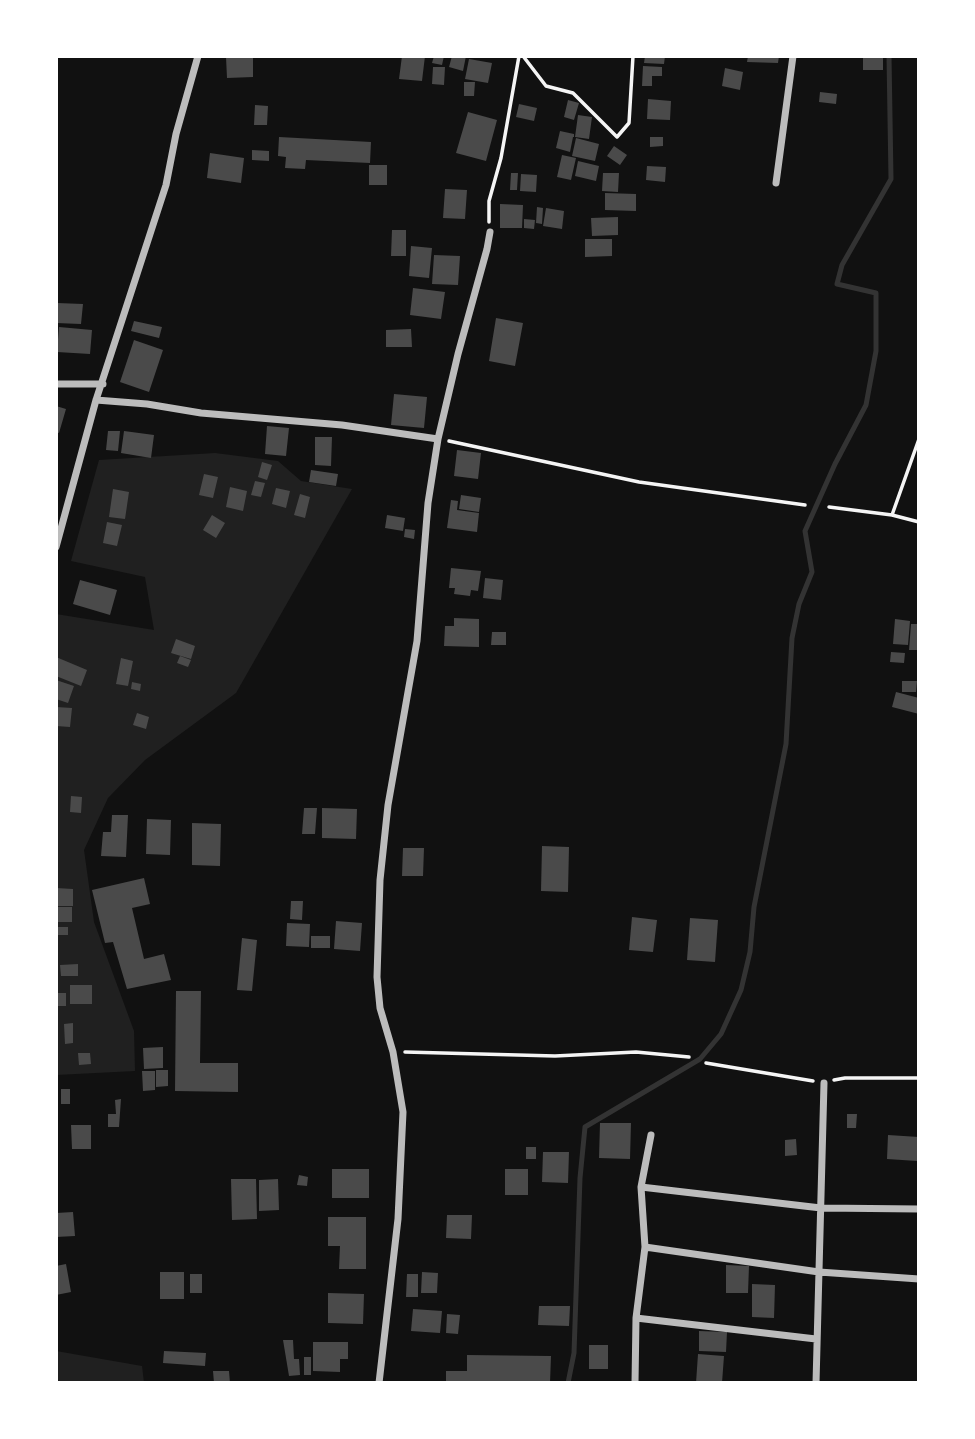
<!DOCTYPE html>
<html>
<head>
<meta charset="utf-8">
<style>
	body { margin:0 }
	#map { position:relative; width:975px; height:1439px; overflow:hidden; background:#111; font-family:"Fira Sans Condensed",sans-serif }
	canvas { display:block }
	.frame { position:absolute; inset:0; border:58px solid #fff; pointer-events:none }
</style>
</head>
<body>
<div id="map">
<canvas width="975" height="1439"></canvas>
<div class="frame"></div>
</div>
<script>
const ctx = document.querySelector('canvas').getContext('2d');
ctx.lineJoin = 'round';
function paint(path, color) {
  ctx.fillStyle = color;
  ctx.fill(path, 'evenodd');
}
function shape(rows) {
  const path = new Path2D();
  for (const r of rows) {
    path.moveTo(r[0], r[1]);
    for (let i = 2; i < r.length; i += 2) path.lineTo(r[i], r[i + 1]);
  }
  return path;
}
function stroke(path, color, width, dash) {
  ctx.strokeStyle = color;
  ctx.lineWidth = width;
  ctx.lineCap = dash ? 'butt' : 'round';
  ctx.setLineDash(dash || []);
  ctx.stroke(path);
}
paint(shape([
	[215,453,278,461,301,481,352,489,236,693,145,760,108,798,84,850,94,922,134,1031,135,1071,56,1075,56,614,154,630,145,577,71,561,99,460],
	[56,1351,142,1366,144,1383,56,1383]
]), '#202020');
stroke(shape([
	[568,1383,574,1353,580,1178,585,1127,700,1059,721,1034,741,990,750,952,754,907,786,744,792,638,799,604,812,572,805,531,835,464,866,405,876,351,876,293,837,284,842,265,891,179,889,56]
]), '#333', 5);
paint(shape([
	[253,56,253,77,227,78,226,57],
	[402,56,425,56,422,81,399,79],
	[434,56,444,56,442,65,432,63],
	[452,56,466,56,463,71,449,67],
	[645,56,665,56,664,64,644,63],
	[748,56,779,56,778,63,747,62],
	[863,56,883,56,883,70,863,70],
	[469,59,492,63,488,83,465,79],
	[643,66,662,67,662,76,652,76,652,86,642,86],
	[433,67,445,67,444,85,432,84],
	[725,68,743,72,740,90,722,86],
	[464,82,475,82,474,96,464,96],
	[820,92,837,94,836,104,819,102],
	[648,99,671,101,670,120,647,119],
	[568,100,579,103,574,120,564,117],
	[519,104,537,108,534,121,516,117],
	[255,105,268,106,267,125,254,125],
	[468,112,497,120,486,161,456,153],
	[578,115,592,117,589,139,575,137],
	[560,131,574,134,574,137,571,137,573,137,570,152,556,148],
	[279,137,371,142,370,163,306,160,305,169,285,168,286,157,278,156],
	[650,137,663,137,663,146,650,147],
	[576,138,599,144,595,161,572,156],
	[614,146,627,155,620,165,607,156],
	[252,150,269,151,269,161,252,160],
	[210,153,244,158,241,183,207,178],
	[562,155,576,158,571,180,557,177],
	[578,161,599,166,596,181,575,176],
	[369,165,387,165,387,185,369,185],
	[647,166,666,167,665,182,646,180],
	[511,173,518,173,517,190,510,190],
	[603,173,619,173,618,192,602,191],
	[521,174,537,175,536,192,520,191],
	[445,189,467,190,465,219,443,218],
	[605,193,636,194,636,211,605,210],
	[500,204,523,205,522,228,500,228],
	[537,207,543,208,542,224,536,223],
	[546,208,564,211,562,229,543,226],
	[618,217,618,235,592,236,591,218],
	[524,219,535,220,534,229,524,228],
	[392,230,406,230,406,256,391,256],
	[585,239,612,239,612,256,585,257],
	[411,246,432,248,429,278,409,276],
	[434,255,460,256,458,285,432,284],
	[413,288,445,292,441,319,410,315],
	[57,303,83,304,81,324,56,323],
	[496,318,523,323,515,366,489,361],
	[134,321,162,327,159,338,131,331],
	[59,327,92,330,90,354,57,352],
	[411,329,412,347,386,347,386,330],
	[134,340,163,350,149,392,120,382],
	[394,394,427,397,424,428,391,425],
	[56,406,66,409,59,433,56,432],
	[267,426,289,428,286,456,265,454],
	[108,431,120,431,118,451,106,450],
	[124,431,154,435,151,458,121,453],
	[315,437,332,437,331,466,315,465],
	[457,450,481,453,478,479,454,476],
	[262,462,272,465,267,480,258,477],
	[311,470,338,474,336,486,309,482],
	[204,474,218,477,213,498,199,495],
	[255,481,265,483,261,497,251,495],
	[230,487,247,491,243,511,226,507],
	[276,488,290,491,286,508,272,504],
	[113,489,129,492,125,519,109,517],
	[300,494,310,497,305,518,294,515],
	[461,495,481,498,479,512,459,509],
	[451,500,458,501,457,510,479,513,477,532,447,528],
	[212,515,225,523,216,538,203,530],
	[387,515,405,518,403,531,385,528],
	[107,522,122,525,117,546,103,543],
	[405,529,415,530,414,539,404,537],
	[451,568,481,571,478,591,471,590,470,596,454,594,455,588,449,588],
	[485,578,503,580,501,600,483,598],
	[80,580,117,590,110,615,73,604],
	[454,618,479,619,479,647,444,646,445,626,454,626],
	[895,619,910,621,908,645,893,644],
	[911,624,919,624,919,650,909,650],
	[492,632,506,632,506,645,491,645],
	[176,639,195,646,191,659,171,653],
	[891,652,905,653,904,663,890,662],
	[180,656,191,660,188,667,177,663],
	[56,657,87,670,81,686,56,676],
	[121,658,133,661,128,686,116,684],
	[56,680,74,686,68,703,56,699],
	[902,681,917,681,916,692,902,692],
	[132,682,141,684,140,691,131,689],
	[896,692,919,698,919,714,892,707],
	[56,707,72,708,70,727,56,726],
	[137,713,149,717,146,729,133,725],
	[71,796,82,797,81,813,70,812],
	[304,808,317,808,315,834,302,834],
	[322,808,357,809,356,839,322,838],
	[112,815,128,815,126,857,101,856,103,832,111,832],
	[147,819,171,820,170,855,146,854],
	[192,823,221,824,220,866,192,865],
	[542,846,569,847,568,892,541,891],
	[403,848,424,848,423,876,402,876],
	[144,878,150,904,132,908,144,959,164,954,171,980,127,989,113,942,105,943,92,890],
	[56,888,73,889,73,906,56,906],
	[291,901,303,901,302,920,290,919],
	[56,907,72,907,72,922,56,922],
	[632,917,657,920,653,952,629,950],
	[690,918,718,920,715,962,687,960],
	[336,921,362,923,360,951,334,949],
	[287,923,310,924,309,947,286,946],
	[56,927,68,927,68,935,56,935],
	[311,936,330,936,330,948,311,948],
	[242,938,257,940,252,991,237,990],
	[78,964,78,976,61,976,60,965],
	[70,985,92,985,92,1004,70,1004],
	[176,991,201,991,200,1063,238,1063,238,1092,175,1091],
	[56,993,66,993,66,1006,56,1006],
	[73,1023,73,1043,65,1044,64,1024],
	[163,1047,163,1068,144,1069,143,1048],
	[78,1053,90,1053,91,1064,79,1065],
	[156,1070,168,1070,168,1086,156,1087],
	[142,1071,155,1071,155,1090,143,1091],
	[61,1089,70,1089,70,1104,61,1104],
	[121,1099,119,1127,108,1127,108,1114,116,1114,115,1100],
	[847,1114,857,1114,856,1128,847,1128],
	[600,1123,631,1123,630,1159,599,1158],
	[71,1125,91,1125,91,1149,72,1149],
	[888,1135,919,1137,917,1161,887,1159],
	[796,1139,797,1155,785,1156,785,1140],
	[526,1147,536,1147,536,1159,526,1159],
	[543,1152,569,1152,568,1183,542,1182],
	[332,1169,369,1169,369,1198,332,1198],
	[505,1169,528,1169,528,1195,505,1195],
	[299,1175,308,1177,307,1186,297,1185],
	[231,1179,256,1179,257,1219,232,1220],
	[278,1179,279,1210,259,1211,259,1180],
	[73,1212,75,1236,56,1237,56,1213],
	[447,1215,472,1215,471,1239,446,1238],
	[328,1217,366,1217,366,1269,339,1269,340,1246,328,1246],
	[66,1264,71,1292,56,1295,56,1266],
	[726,1265,749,1266,748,1293,726,1293],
	[160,1272,184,1272,184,1299,160,1299],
	[422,1272,438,1273,437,1293,421,1293],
	[190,1274,202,1274,202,1293,190,1293],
	[407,1274,418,1274,418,1297,406,1297],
	[752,1284,775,1285,774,1318,752,1317],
	[328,1293,364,1294,363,1324,328,1323],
	[539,1306,570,1306,569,1326,538,1325],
	[413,1309,442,1311,440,1333,411,1331],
	[447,1314,460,1315,458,1334,446,1333],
	[699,1331,727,1332,726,1352,699,1351],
	[283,1340,293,1340,294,1359,299,1359,300,1375,289,1376],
	[313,1342,348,1342,348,1359,340,1359,340,1372,313,1371],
	[589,1345,608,1345,608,1369,589,1369],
	[164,1351,206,1353,205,1366,163,1363],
	[698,1354,724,1356,722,1383,696,1383],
	[467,1355,551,1356,550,1383,446,1383,446,1371,467,1371],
	[304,1357,311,1357,311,1375,304,1375],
	[213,1371,229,1371,230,1383,214,1383]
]), '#4a4a4a');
stroke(shape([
	[523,56,546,86,573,93,617,137,629,123,633,56],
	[489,222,489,201,501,158,519,56],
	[449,441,639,482,805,505],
	[829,507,892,515,919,522],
	[892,515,919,439],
	[405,1052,555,1056,636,1052,689,1057],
	[706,1063,813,1081],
	[834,1080,845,1078,919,1078]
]), '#f5f5f5', 3.5);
stroke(shape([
	[776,183,793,56],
	[56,384,103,384],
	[96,400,147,404,201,413,342,425,438,439],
	[56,547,96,400,166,185,176,134,198,56],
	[641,1187,821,1208,919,1209],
	[645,1247,819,1272,919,1279],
	[636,1318,816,1339],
	[379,1383,398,1219,403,1112,393,1052,380,1008,377,977,380,880,388,805,417,641,428,503,438,439,458,354,487,249,490,232],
	[635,1383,636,1318,645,1247,641,1187,651,1135],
	[816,1383,824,1083]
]), '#bcbcbc', 7);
</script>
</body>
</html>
